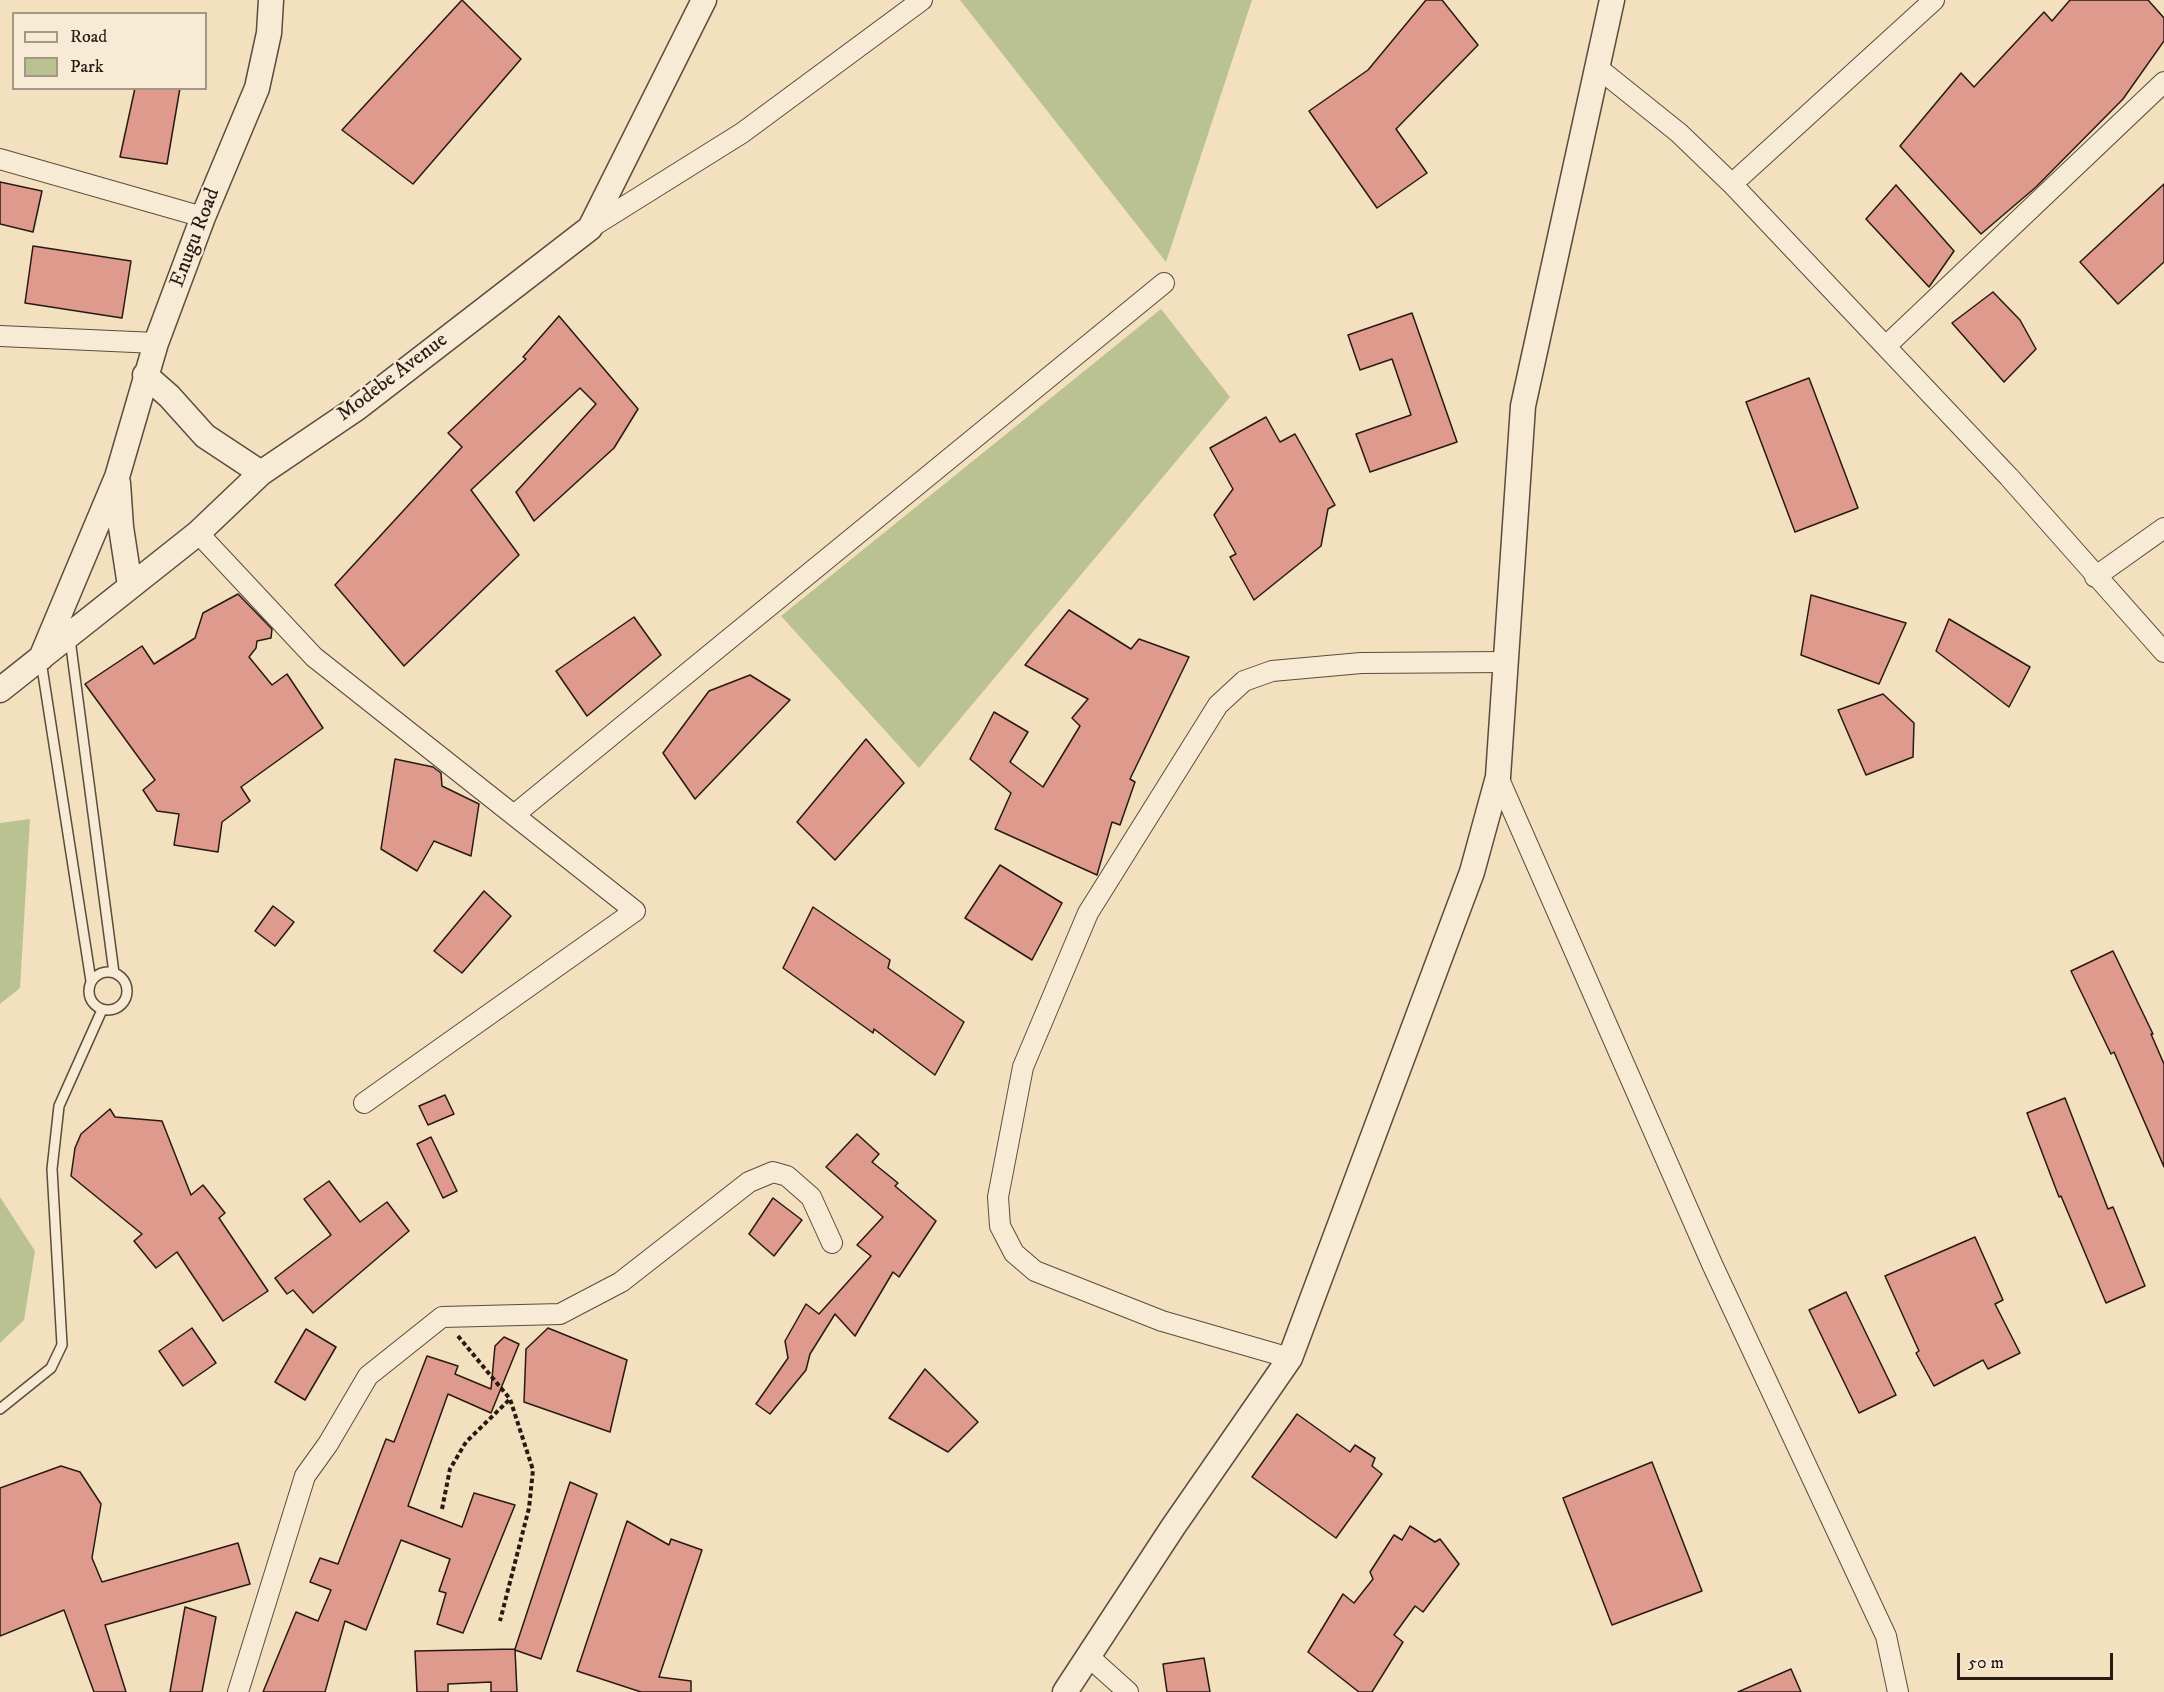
<!DOCTYPE html>
<html>
<head>
<meta charset="utf-8">
<style>
	body { margin:0 }
	#map { position:relative; width:2164px; height:1692px; overflow:hidden; background:#f3e0be; font-family:"IM FELL DW Pica",serif }
	canvas { display:block }
	.legend { position:absolute; left:12px; top:12px; width:195px; height:78px; box-sizing:border-box; background:#f7ebd5; border:2px solid #a49787; margin:0; padding:8px 10px; list-style:none; font-size:18px; color:#281a13 }
	.legend li { display:flex; align-items:center; gap:12px; height:30px }
	.legend b { width:30px; border:2px solid #a49787 }
	.scale { position:absolute; left:1957px; top:1653px; width:156px; height:27px; box-sizing:border-box; border:3px solid #281a13; border-top:0; padding-left:8px; font-size:18px; line-height:21px; white-space:nowrap; color:#281a13; -webkit-text-stroke:4px #f7ebd5; paint-order:stroke }
</style>
</head>
<body>
<div id="map">
<canvas width="2164" height="1692"></canvas>
<ul class="legend">
<li><b style="height:8px;background:#f7ebd5"></b>Road</li>
<li><b style="height:16px;background:#bbc291"></b>Park</li>
</ul>
<div class="scale">50 m</div>
</div>
<script>
const ctx = document.querySelector('canvas').getContext('2d');
ctx.lineJoin = 'round';
function paint(path, color) {
  ctx.fillStyle = color;
  ctx.fill(path, 'evenodd');
}
function shape(rows) {
  const path = new Path2D();
  for (const r of rows) {
    if (r.length === 3) {
      path.moveTo(r[0] + r[2], r[1]);
      path.arc(r[0], r[1], r[2], 0, 2 * Math.PI);
      continue;
    }
    path.moveTo(r[0], r[1]);
    for (let i = 2; i < r.length; i += 2) path.lineTo(r[i], r[i + 1]);
  }
  return path;
}
function stroke(path, color, width, dash) {
  ctx.strokeStyle = color;
  ctx.lineWidth = width;
  ctx.lineCap = dash ? 'butt' : 'round';
  ctx.setLineDash(dash || []);
  ctx.stroke(path);
}
function label(font, color, halo, rows, align = 'center') {
  ctx.font = font + ' "IM FELL DW Pica",serif';
  ctx.lineWidth = 4.5;
  ctx.setLineDash([]);
  ctx.textBaseline = 'middle';
  ctx.strokeStyle = halo;
  ctx.fillStyle = color;
  for (const [text, x, y, turn = 0] of rows) {
    ctx.save();
    ctx.translate(x, y);
    ctx.rotate((+turn || 0) * Math.PI / 180);
    ctx.textAlign = isNaN(turn) ? turn : align;
    if (halo) ctx.strokeText(text, 0, 0);
    ctx.fillText(text, 0, 0);
    ctx.restore();
  }
}
paint(shape([
	[960,0,1252,0,1166,262],
	[1161,309,1230,397,919,768,781,616],
	[30,819,20,988,0,1004,0,823],
	[0,1197,35,1251,24,1320,0,1343]
]), '#bbc291');
const building = shape([
	[462,0,521,59,413,184,342,130,462,0],
	[1426,0,1442,0,1478,45,1396,129,1427,173,1377,208,1309,111,1368,70,1426,0],
	[2070,0,2148,0,2164,18,2164,41,2123,99,2036,187,1981,234,1900,146,1961,73,1974,87,2044,12,2052,21,2070,0],
	[135,88,180,88,167,164,120,157,135,88],
	[0,182,42,191,33,232,0,224,0,182],
	[2164,184,2164,262,2118,304,2080,262,2164,184],
	[1896,185,1954,251,1929,287,1866,219,1896,185],
	[33,246,131,261,122,318,25,303,33,246],
	[1993,292,2020,320,2036,349,2004,382,1952,323,1993,292],
	[1412,313,1457,442,1370,472,1356,434,1411,415,1392,359,1360,370,1348,335,1412,313],
	[559,316,638,409,614,448,534,521,516,492,596,404,580,388,471,490,519,555,404,666,335,585,462,447,448,433,526,359,523,357,559,316],
	[1809,378,1858,508,1795,532,1746,402,1809,378],
	[1266,417,1280,442,1295,434,1335,505,1328,509,1321,546,1254,600,1230,557,1236,554,1214,515,1233,489,1210,448,1266,417],
	[238,594,272,629,271,638,257,641,256,648,249,657,272,685,287,674,323,728,241,787,250,801,222,822,218,852,174,845,179,814,157,811,143,790,155,780,85,684,142,646,154,664,195,638,203,613,238,594],
	[1811,595,1906,623,1879,684,1801,655,1811,595],
	[1069,610,1131,649,1139,639,1189,657,1130,779,1135,782,1120,825,1112,822,1097,875,995,829,1011,793,970,759,994,712,1028,732,1010,762,1043,787,1080,726,1072,718,1088,699,1025,665,1069,610],
	[634,617,661,655,587,716,556,671,634,617],
	[1949,619,2030,667,2009,707,1936,651,1949,619],
	[750,675,790,700,695,799,663,753,709,691,750,675],
	[1883,694,1914,723,1913,757,1866,775,1838,710,1883,694],
	[866,739,904,783,835,860,797,822,866,739],
	[395,759,433,767,441,773,442,786,479,804,471,856,434,841,417,871,381,849,395,759],
	[1000,865,1062,903,1032,960,965,918,1000,865],
	[484,891,511,916,462,973,434,951,484,891],
	[273,906,294,922,275,946,255,931,273,906],
	[813,907,890,960,888,968,964,1022,935,1075,874,1029,873,1033,783,968,813,907],
	[2113,951,2153,1034,2151,1034,2164,1064,2164,1167,2114,1052,2111,1054,2071,971,2113,951],
	[445,1095,454,1114,428,1125,419,1106,445,1095],
	[2065,1098,2108,1209,2113,1207,2145,1286,2106,1303,2061,1196,2059,1197,2027,1113,2065,1098],
	[110,1109,115,1117,162,1121,191,1195,203,1185,225,1213,219,1218,268,1291,223,1321,177,1252,156,1268,134,1241,142,1234,71,1176,75,1148,81,1134,110,1109],
	[857,1134,879,1154,872,1162,898,1183,895,1186,936,1221,899,1277,893,1272,855,1336,835,1314,810,1354,806,1370,770,1414,756,1404,788,1358,785,1341,806,1304,819,1314,871,1256,857,1245,883,1217,826,1167,857,1134],
	[431,1137,457,1191,443,1198,417,1144,431,1137],
	[329,1181,360,1222,387,1202,409,1231,313,1313,293,1290,287,1294,275,1278,331,1235,304,1199,329,1181],
	[773,1198,802,1220,774,1256,749,1234,773,1198],
	[1975,1237,2003,1300,1995,1304,2020,1353,1988,1369,1983,1360,1934,1386,1916,1353,1919,1351,1885,1276,1975,1237],
	[1846,1292,1896,1395,1859,1413,1809,1310,1846,1292],
	[192,1328,216,1363,183,1386,159,1351,192,1328],
	[548,1328,627,1360,610,1432,524,1402,526,1349,548,1328],
	[306,1329,336,1347,305,1400,275,1382,306,1329],
	[504,1337,519,1344,491,1413,448,1394,408,1506,462,1527,474,1493,515,1505,463,1633,437,1624,446,1593,439,1591,450,1559,401,1540,366,1630,345,1621,325,1692,263,1692,296,1612,318,1621,331,1590,310,1582,320,1558,338,1564,386,1439,394,1442,427,1356,458,1366,455,1374,491,1389,495,1346,504,1337],
	[925,1369,978,1422,948,1452,889,1418,925,1369],
	[1297,1414,1350,1452,1355,1445,1375,1458,1372,1466,1382,1474,1336,1538,1252,1477,1297,1414],
	[1652,1462,1702,1591,1612,1625,1563,1498,1652,1462],
	[61,1466,80,1472,101,1504,92,1558,102,1582,238,1543,250,1584,105,1625,126,1692,94,1692,64,1610,0,1636,0,1488,61,1466],
	[570,1482,597,1494,541,1659,515,1650,517,1692,491,1692,491,1682,448,1684,448,1692,417,1692,415,1651,515,1649,570,1482],
	[627,1521,669,1545,671,1539,702,1550,659,1677,691,1681,691,1692,641,1692,577,1671,627,1521],
	[1410,1526,1435,1542,1440,1539,1459,1564,1423,1612,1415,1606,1394,1635,1403,1642,1372,1692,1359,1692,1308,1652,1343,1594,1354,1603,1373,1579,1370,1572,1394,1535,1402,1540,1410,1526],
	[185,1607,216,1617,202,1692,170,1692,185,1607],
	[1204,1658,1210,1692,1167,1692,1163,1664,1204,1658],
	[1791,1669,1801,1692,1738,1692,1791,1669]
]);
paint(building, '#dd9a8d');
stroke(building, '#281a13', 1.5);
const service = shape([
	[70,639,114,973],
	[41,661,91,981],
	[108,991,19],
	[0,1409,51,1368,62,1345,52,1169,59,1106,102,1010]
]);
const minor = shape([
	[1598,68,1679,133,1732,184,2009,477,2164,652],
	[0,159,203,217],
	[1732,184,1934,0],
	[590,228,742,133,922,0],
	[0,336,156,343],
	[1886,346,2164,82],
	[198,533,314,657,635,911,364,1103],
	[2095,577,2164,528],
	[1498,777,1712,1264,1886,1636,1898,1692],
	[514,815,1164,283],
	[1290,1358,1162,1321,1035,1271,1014,1253,1000,1226,998,1197,1023,1067,1088,913,1218,705,1244,681,1272,671,1361,663,1505,662],
	[1088,1656,1128,1692],
	[238,1692,305,1476,328,1444,368,1376,442,1317,560,1314,621,1282,749,1182,773,1172,787,1176,811,1197,832,1243]
]);
const tertiary = shape([
	[145,375,169,396,205,436,261,473],
	[118,483,121,527,130,586],
	[41,658,117,477,156,343,203,217,257,88,269,33,271,0],
	[0,690,198,533,261,473,357,408,590,228,704,0],
	[1065,1692,1173,1527,1290,1358,1472,872,1498,777,1523,406,1612,0]
]);
stroke(service, '#5b4c3e', 12);
stroke(minor, '#5b4c3e', 22);
stroke(tertiary, '#5b4c3e', 27);
stroke(shape([
	[458,1336,510,1399,533,1470,529,1508,500,1621],
	[442,1509,450,1469,466,1442,510,1399]
]), '#281a13', 4, [4.5, 3]);
stroke(service, '#f7ebd5', 9);
stroke(minor, '#f7ebd5', 20);
stroke(tertiary, '#f7ebd5', 24);
label('21px', '#281a13', '#f7ebd5', [
	["Enugu Road",196,238,-69],
	["Modebe Avenue",393,378,-37]
]);
</script>
</body>
</html>
